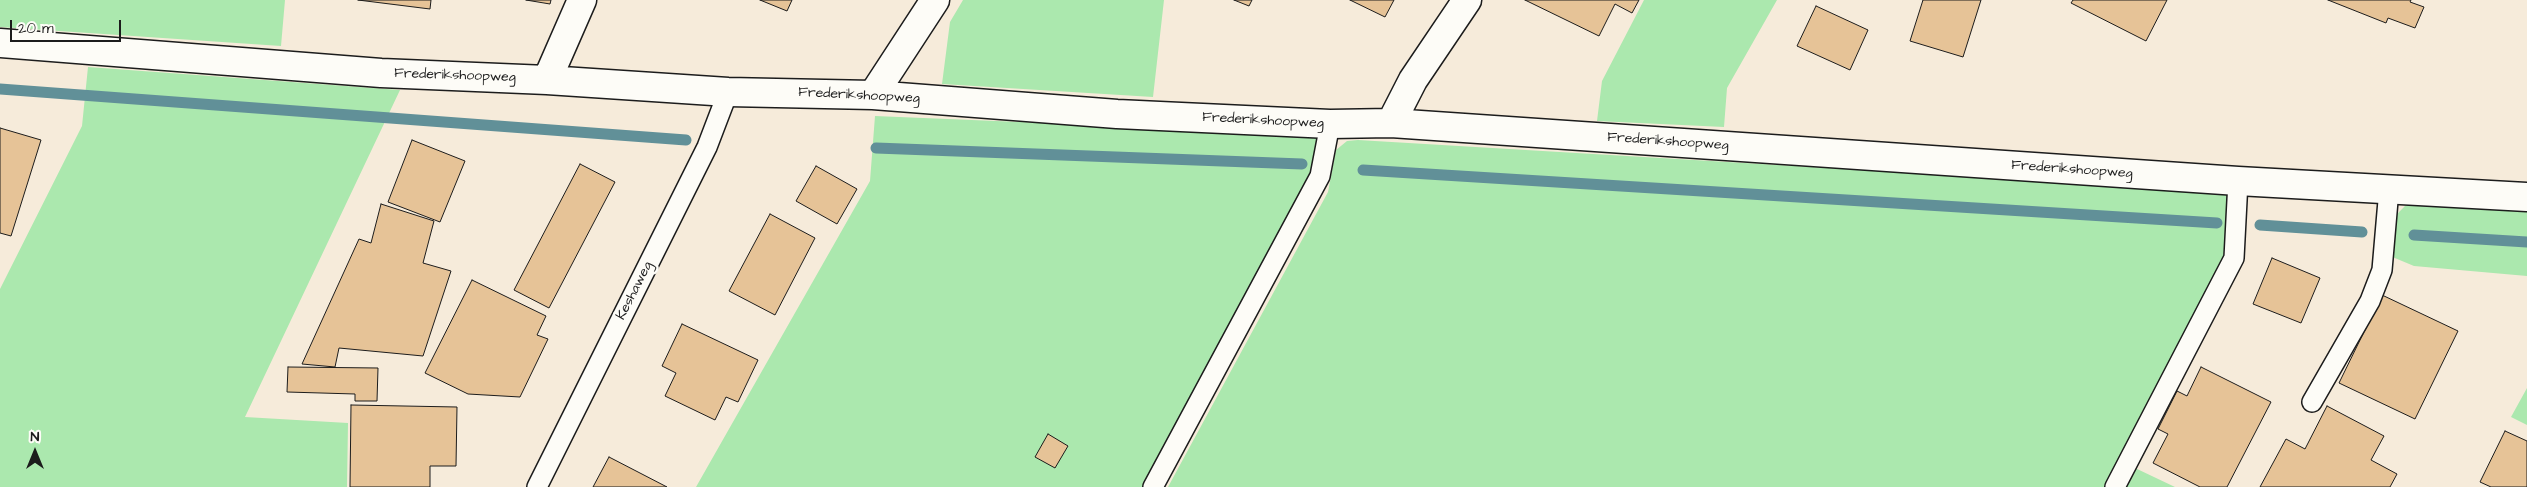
<!DOCTYPE html>
<html>
<head>
<meta charset="utf-8">
<style>
	body { margin:0 }
	#map { position:relative; width:2527px; height:487px; overflow:hidden; background:#f6ebda; font-family:"Architects Daughter",sans-serif }
	canvas { display:block }
	.north { position:absolute; left:10px; top:427px; width:50px; height:50px; -webkit-text-stroke:4px #fdfcf7; paint-order:stroke; rotate:0deg; font-size:14px; font-weight:700; line-height:20px; text-align:center; color:#1c1c1c }
	.north::after { content:''; display:block; margin:auto; width:18px; height:22px; background:#1c1c1c; clip-path:polygon(50% 0,100% 100%,50% 72%,0 100%) }
	.scale { position:absolute; left:10px; top:20px; width:111px; height:22px; box-sizing:border-box; border:2px solid #1c1c1c; border-top:0; padding-left:6px; font-size:15px; line-height:18px; white-space:nowrap; color:#1c1c1c; -webkit-text-stroke:4px #fdfcf7; paint-order:stroke }
</style>
</head>
<body>
<div id="map">
<canvas width="2527" height="487"></canvas>
<div class="north">N</div>
<div class="scale">20 m</div>
</div>
<script>
const ctx = document.querySelector('canvas').getContext('2d');
ctx.lineJoin = 'round';
function paint(path, color) {
  ctx.fillStyle = color;
  ctx.fill(path, 'evenodd');
}
function shape(rows) {
  const path = new Path2D();
  for (const r of rows) {
    path.moveTo(r[0], r[1]);
    for (let i = 2; i < r.length; i += 2) path.lineTo(r[i], r[i + 1]);
  }
  return path;
}
function stroke(path, color, width, dash) {
  ctx.strokeStyle = color;
  ctx.lineWidth = width;
  ctx.lineCap = dash ? 'butt' : 'round';
  ctx.setLineDash(dash || []);
  ctx.stroke(path);
}
function label(font, color, halo, rows, align = 'center') {
  ctx.font = font + ' "Architects Daughter",sans-serif';
  ctx.lineWidth = 5;
  ctx.setLineDash([]);
  ctx.textBaseline = 'middle';
  ctx.strokeStyle = halo;
  ctx.fillStyle = color;
  for (const [text, x, y, turn = 0] of rows) {
    ctx.save();
    ctx.translate(x, y);
    ctx.rotate((+turn || 0) * Math.PI / 180);
    ctx.textAlign = isNaN(turn) ? turn : align;
    if (halo) ctx.strokeText(text, 0, 0);
    ctx.fillText(text, 0, 0);
    ctx.restore();
  }
}
paint(shape([
	[0,0,285,0,281,46,0,27],
	[963,0,1164,0,1153,97,942,84,950,22],
	[1644,0,1777,0,1727,88,1724,127,1597,121,1602,81],
	[88,67,400,90,245,417,348,423,347,487,0,487,0,289,82,126],
	[875,116,1310,134,1318,138,1319,146,1314,174,1143,487,696,487,870,181],
	[1358,140,2215,191,2227,195,2229,209,2224,255,2105,487,1168,487,1328,192,1336,150,1347,141],
	[2417,204,2527,212,2527,276,2414,266,2390,256,2393,218,2405,206],
	[2527,388,2527,425,2511,417],
	[2135,468,2175,487,2125,487]
]), '#abe8ae');
stroke(shape([
	[0,89,686,140],
	[876,148,1302,164],
	[1363,170,2217,223],
	[2260,225,2362,232],
	[2414,235,2527,242]
]), '#619098', 11);
const building = shape([
	[358,0,431,0,430,9,358,0],
	[526,0,551,0,550,4,526,0],
	[760,0,792,0,787,11,760,0],
	[1234,0,1252,0,1249,6,1234,0],
	[1350,0,1394,0,1385,17,1350,0],
	[1525,0,1639,0,1632,13,1615,4,1599,36,1525,0],
	[1923,0,1981,0,1963,57,1910,41,1923,0],
	[2073,0,2167,0,2146,41,2071,3,2073,0],
	[2328,0,2411,0,2410,2,2424,7,2415,28,2388,18,2386,23,2328,0],
	[1816,6,1868,30,1850,70,1797,46,1816,6],
	[0,128,41,140,11,236,0,233,0,128],
	[412,140,465,161,440,222,388,202,412,140],
	[580,164,615,182,549,308,514,290,580,164],
	[816,166,857,189,837,224,796,201,816,166],
	[381,204,434,221,423,263,451,271,423,356,339,348,335,367,302,364,359,239,371,243,381,204],
	[770,214,815,238,775,315,729,291,770,214],
	[2272,258,2320,278,2301,323,2253,304,2272,258],
	[472,280,546,316,537,335,548,339,520,397,468,394,425,373,472,280],
	[2382,295,2458,331,2415,419,2339,383,2382,295],
	[682,324,758,360,738,402,726,397,715,420,665,396,676,373,662,366,682,324],
	[288,367,378,368,377,401,355,401,355,394,287,392,288,367],
	[2201,367,2271,402,2227,487,2200,487,2153,463,2168,434,2158,429,2177,391,2187,396,2201,367],
	[351,405,457,407,456,466,430,466,430,487,350,487,351,405],
	[2327,406,2384,436,2371,460,2397,474,2390,487,2260,487,2286,439,2305,449,2327,406],
	[2505,431,2527,441,2527,487,2491,487,2480,482,2505,431],
	[1048,434,1068,446,1055,468,1035,457,1048,434],
	[609,457,667,487,593,487,609,457]
]);
paint(building, '#e6c397');
stroke(building, '#1c1c1c', 1);
const service = shape([
	[2312,402,2370,301,2382,270,2389,189],
	[537,487,707,147,728,92],
	[1153,487,1320,176,1330,124],
	[2115,487,2234,258,2238,181]
]);
const minor = shape([
	[0,43,381,73,547,80,728,92,873,95,1117,114,1330,124,1391,123,2238,181,2527,197],
	[547,80,582,0],
	[873,95,935,0],
	[1391,123,1413,80,1467,0]
]);
stroke(service, '#1c1c1c', 22);
stroke(minor, '#1c1c1c', 31);
stroke(service, '#fdfcf7', 19);
stroke(minor, '#fdfcf7', 28);
label('14px', '#1c1c1c', '#fdfcf7', [
	["Frederikshoopweg",455,76,2],
	["Frederikshoopweg",859,96,3],
	["Frederikshoopweg",1263,121,3],
	["Frederikshoopweg",1668,142,4],
	["Frederikshoopweg",2072,170,4],
	["Keshaweg",635,291,-63]
]);
</script>
</body>
</html>
